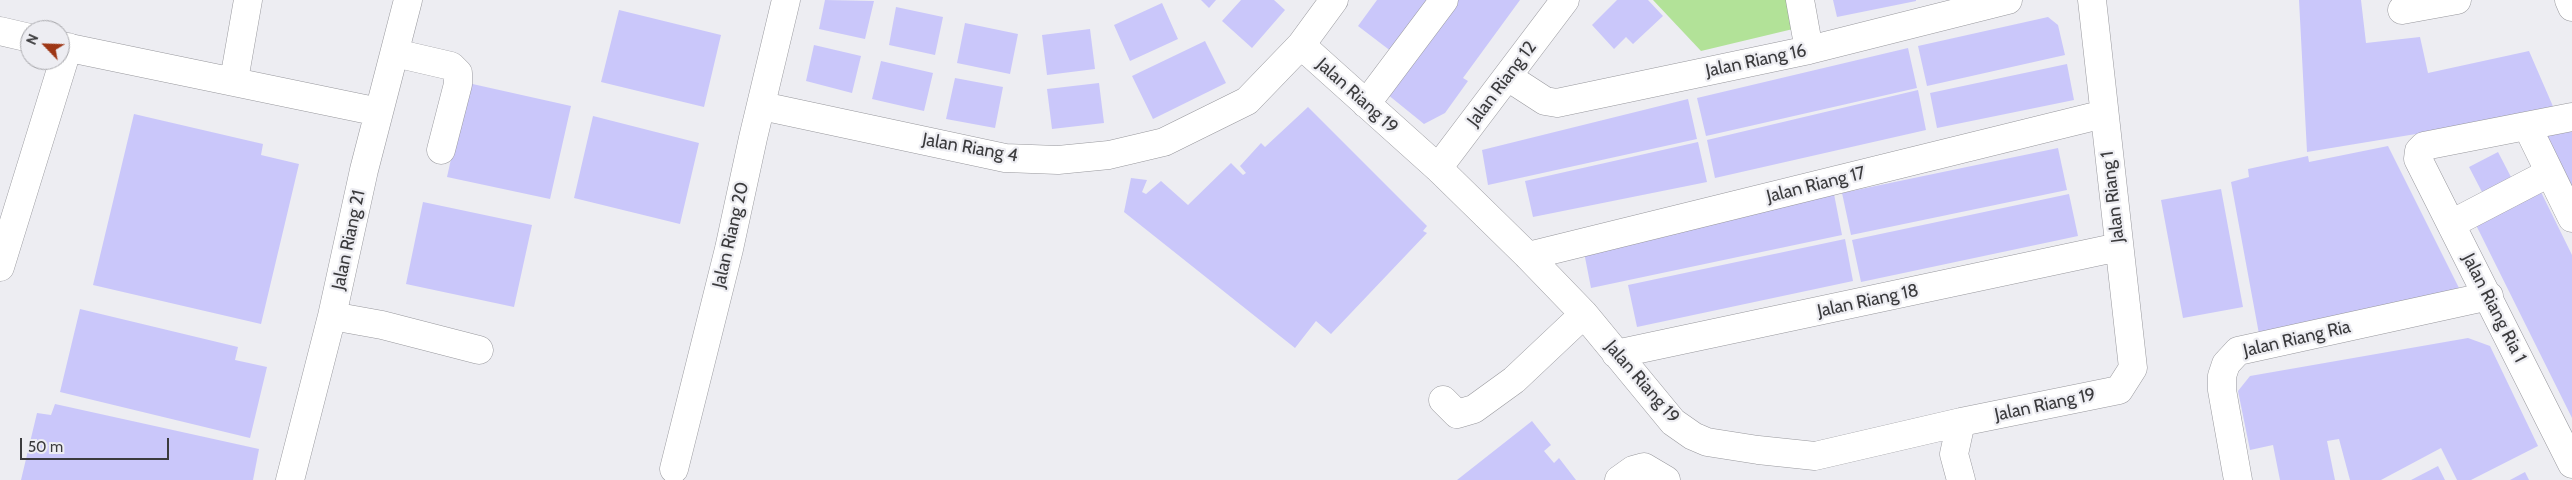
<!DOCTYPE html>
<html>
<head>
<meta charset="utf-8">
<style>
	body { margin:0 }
	#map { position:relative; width:2572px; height:480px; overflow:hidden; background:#ededf2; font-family:Cabin,sans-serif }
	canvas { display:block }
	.north { position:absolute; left:20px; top:20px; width:50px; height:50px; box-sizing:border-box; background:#ededf2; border:1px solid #a6a6aa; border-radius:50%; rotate:294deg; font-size:14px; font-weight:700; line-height:20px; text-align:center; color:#3b3b3d }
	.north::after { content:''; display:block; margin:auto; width:18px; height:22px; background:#9e3716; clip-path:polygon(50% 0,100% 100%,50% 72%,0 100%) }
	.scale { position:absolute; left:20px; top:438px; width:149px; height:22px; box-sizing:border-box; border:2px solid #3b3b3d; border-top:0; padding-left:6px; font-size:15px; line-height:18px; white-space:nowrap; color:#3b3b3d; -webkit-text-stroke:4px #ededf2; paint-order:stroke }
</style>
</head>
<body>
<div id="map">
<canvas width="2572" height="480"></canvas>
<div class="north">N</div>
<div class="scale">50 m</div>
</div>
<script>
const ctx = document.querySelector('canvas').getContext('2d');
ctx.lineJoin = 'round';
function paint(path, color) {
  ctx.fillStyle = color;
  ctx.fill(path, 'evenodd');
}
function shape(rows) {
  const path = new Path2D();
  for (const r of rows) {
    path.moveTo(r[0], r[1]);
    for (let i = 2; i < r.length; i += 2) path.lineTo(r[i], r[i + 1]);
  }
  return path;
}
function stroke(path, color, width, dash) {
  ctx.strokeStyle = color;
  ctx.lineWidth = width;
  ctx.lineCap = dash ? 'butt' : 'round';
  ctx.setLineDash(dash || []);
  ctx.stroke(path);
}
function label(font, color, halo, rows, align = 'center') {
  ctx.font = font + ' Cabin,sans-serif';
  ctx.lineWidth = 4.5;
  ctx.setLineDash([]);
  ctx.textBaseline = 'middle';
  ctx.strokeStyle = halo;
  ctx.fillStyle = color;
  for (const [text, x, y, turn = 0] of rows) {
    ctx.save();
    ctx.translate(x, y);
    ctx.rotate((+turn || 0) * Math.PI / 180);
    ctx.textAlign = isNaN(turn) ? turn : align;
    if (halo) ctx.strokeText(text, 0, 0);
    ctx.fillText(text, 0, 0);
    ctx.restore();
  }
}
paint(shape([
	[1653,0,1786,0,1793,29,1701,51]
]), '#b2e298');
paint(shape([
	[825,0,874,1,865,39,819,29],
	[1201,0,1216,0,1209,8],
	[1241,0,1274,0,1285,10,1252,48,1222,21],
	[1377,0,1436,0,1396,55,1358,26],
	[1455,0,1520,0,1463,78,1468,81,1445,113,1424,124,1387,94],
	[1617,0,1648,0,1663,16,1633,44,1626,37,1614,49,1592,25],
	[1833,0,1916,0,1916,1,1837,17],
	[2299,0,2361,0,2366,43,2420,37,2428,73,2529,51,2555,111,2307,152],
	[1162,3,1178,39,1130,61,1114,25],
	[896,7,943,17,935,55,889,45],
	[619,10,721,35,704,107,601,82],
	[2048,17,2058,25,2065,55,1927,86,1918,46],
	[965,23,1018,34,1010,74,957,63],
	[1090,29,1095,69,1047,75,1042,35],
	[1205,41,1226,83,1153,119,1132,76],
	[814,45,861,56,852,93,806,81],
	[1908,48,1917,88,1706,136,1697,98],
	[881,61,933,73,924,111,872,99],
	[2067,64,2074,100,1937,128,1930,93],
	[955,78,1003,87,995,128,946,119],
	[468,83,571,106,550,199,447,177],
	[1099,83,1104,123,1052,129,1047,89],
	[1918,90,1926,130,1715,178,1707,140],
	[1688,99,1697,139,1488,185,1482,150],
	[1308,107,1427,226,1423,231,1427,233,1331,334,1316,321,1295,348,1124,212,1131,178,1147,180,1142,192,1146,194,1161,181,1188,205,1231,163,1243,175,1246,173,1240,166,1261,143,1265,147],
	[134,114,263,144,261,155,299,164,261,324,93,285],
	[593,116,699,143,680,224,574,198],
	[2572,129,2572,207,2535,135],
	[1698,142,1707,182,1533,217,1525,181],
	[2388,146,2459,288,2342,318,2259,334,2231,182,2249,177,2248,169,2308,156,2309,162],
	[2058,148,2067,190,1851,235,1842,193],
	[2498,152,2511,177,2482,192,2469,167],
	[2221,189,2243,307,2183,318,2161,200],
	[2541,192,2572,255,2572,418,2476,225],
	[1834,194,1842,235,1591,288,1583,247],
	[2069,194,2078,236,1861,282,1852,240],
	[423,202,532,225,514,307,406,284],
	[1845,239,1853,281,1637,327,1628,285],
	[80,309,238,347,235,360,267,367,250,438,60,392],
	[2468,338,2490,346,2538,446,2471,480,2457,480,2441,448,2381,480,2350,480,2339,439,2327,441,2335,480,2280,480,2273,445,2250,450,2238,391,2250,376],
	[55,404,259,449,253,480,21,480,37,413,51,415],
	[1532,421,1551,445,1544,451,1554,463,1559,458,1576,480,1457,480],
	[2438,466,2445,480,2411,480],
	[2525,472,2529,480,2510,480]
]), '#cac7fa');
const minor = shape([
	[1800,0,1809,50],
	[2569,0,2572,7],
	[2402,10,2457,0],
	[0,31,30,38],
	[1301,45,1438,168,1528,256,1584,314,1673,422,1693,436,1707,442,1758,450,1815,456,1961,422,2119,390,2133,368,2092,0],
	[60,46,379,112],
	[395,53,451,66,458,73,458,84,441,150],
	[1508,77,1545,101,1557,103,1809,50,2008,0],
	[234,80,248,0],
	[1366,104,1444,0],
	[762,106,1005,158,1058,160,1109,155,1164,142,1247,101,1301,45,1334,0],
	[2572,117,2424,146,2419,151,2418,159,2572,464],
	[2527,126,2572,218],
	[1438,168,1565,0],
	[2451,224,2549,173],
	[1528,256,2104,114],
	[0,267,68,47],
	[332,316,382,325,479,350],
	[1616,354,2119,247],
	[1443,400,1457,414,1474,409,1514,380,1584,314],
	[1961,422,1954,454,1961,480],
	[674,469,729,249,753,138,786,0],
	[290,480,332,316,364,170,408,0],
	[1619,480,1633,470,1644,467,1666,480],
	[2238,480,2222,390,2222,376,2226,364,2238,351,2489,296]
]);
stroke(minor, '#98989d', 29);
stroke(minor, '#fff', 28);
label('18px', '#3b3b3d', '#ededf2', [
	["Jalan Riang 16",1756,61,-12],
	["Jalan Riang 12",1502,84,-53],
	["Jalan Riang 19",1357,96,42],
	["Jalan Riang 4",970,148,10],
	["Jalan Riang 17",1816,185,-14],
	["Jalan Riang 1",2113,197,-97],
	["Jalan Riang 20",731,235,-77],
	["Jalan Riang 21",349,240,-78],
	["Jalan Riang 18",1868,301,-12],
	["Jalan Riang Ria 1",2494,308,63],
	["Jalan Riang Ria",2297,339,-13],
	["Jalan Riang 19",1642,382,49],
	["Jalan Riang 19",2045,405,-12]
]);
</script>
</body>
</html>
